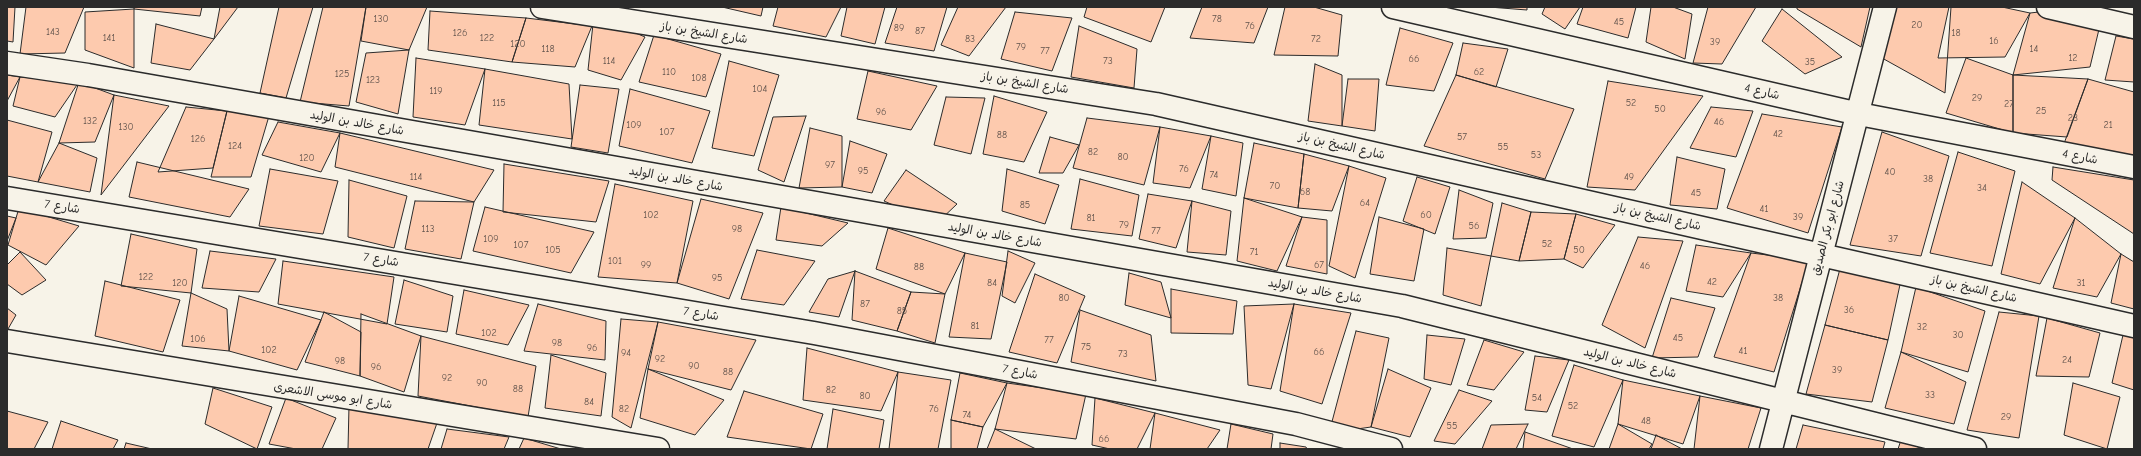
<!DOCTYPE html>
<html>
<head>
<meta charset="utf-8">
<style>
	body { margin:0 }
	#map { position:relative; width:2141px; height:456px; overflow:hidden; background:#f7f3e8; font-family:"Comic Neue",sans-serif }
	canvas { display:block }
	.frame { position:absolute; inset:0; border:8px solid #2b2b2b; pointer-events:none }
</style>
</head>
<body>
<div id="map">
<canvas width="2141" height="456"></canvas>
<div class="frame"></div>
</div>
<script>
const ctx = document.querySelector('canvas').getContext('2d');
ctx.lineJoin = 'round';
function paint(path, color) {
  ctx.fillStyle = color;
  ctx.fill(path, 'evenodd');
}
function shape(rows) {
  const path = new Path2D();
  for (const r of rows) {
    path.moveTo(r[0], r[1]);
    for (let i = 2; i < r.length; i += 2) path.lineTo(r[i], r[i + 1]);
  }
  return path;
}
function stroke(path, color, width, dash) {
  ctx.strokeStyle = color;
  ctx.lineWidth = width;
  ctx.lineCap = dash ? 'butt' : 'round';
  ctx.setLineDash(dash || []);
  ctx.stroke(path);
}
function label(font, color, halo, rows, align = 'center') {
  ctx.font = font + ' "Comic Neue","Playpen Sans Arabic",sans-serif';
  ctx.lineWidth = 3;
  ctx.setLineDash([]);
  ctx.textBaseline = 'middle';
  ctx.strokeStyle = halo;
  ctx.fillStyle = color;
  for (const [text, x, y, turn = 0] of rows) {
    ctx.save();
    ctx.translate(x, y);
    ctx.rotate((+turn || 0) * Math.PI / 180);
    ctx.textAlign = isNaN(turn) ? turn : align;
    if (halo) ctx.strokeText(text, 0, 0);
    ctx.fillText(text, 0, 0);
    ctx.restore();
  }
}
const building = shape([
	[7,7,15,7,13,42,7,41,7,7],
	[26,7,84,7,65,53,20,54,26,7],
	[134,7,202,7,200,16,134,9,134,7],
	[220,7,238,7,214,39,220,7],
	[279,7,313,7,286,98,260,93,279,7],
	[323,7,366,7,349,106,300,102,323,7],
	[366,7,427,7,409,50,361,41,366,7],
	[722,7,763,7,761,16,722,7],
	[778,7,841,7,826,37,773,26,778,7],
	[847,7,885,7,875,44,841,36,847,7],
	[897,7,947,7,934,51,885,43,897,7],
	[958,7,1006,7,969,56,941,45,958,7],
	[1087,7,1165,7,1151,42,1084,17,1087,7],
	[1202,7,1268,7,1254,43,1190,38,1202,7],
	[1285,7,1314,7,1342,15,1338,56,1274,55,1285,7],
	[1489,7,1527,7,1527,10,1489,7],
	[1545,7,1580,7,1565,29,1542,14,1545,7],
	[1583,7,1636,7,1628,38,1577,24,1583,7],
	[1651,7,1673,7,1692,14,1685,59,1646,42,1651,7],
	[1708,7,1756,7,1722,64,1693,63,1708,7],
	[1797,7,1870,7,1861,47,1797,9,1797,7],
	[1897,7,1951,7,1945,93,1882,58,1897,7],
	[1949,7,2002,7,2030,13,2005,57,1938,58,1949,7],
	[134,9,134,68,85,50,85,12,134,9],
	[1782,9,1842,57,1805,74,1762,41,1782,9],
	[430,11,526,18,512,62,428,50,430,11],
	[1015,12,1072,18,1052,71,1001,59,1015,12],
	[2039,12,2100,25,2090,67,2013,75,2030,13,2039,12],
	[594,15,645,37,621,80,588,70,594,15],
	[526,18,592,26,575,67,512,62,526,18],
	[156,24,214,39,190,70,151,63,156,24],
	[1079,26,1137,49,1134,88,1071,77,1079,26],
	[1400,28,1453,43,1434,91,1386,85,1400,28],
	[654,35,721,54,706,97,639,82,654,35],
	[2116,36,2134,39,2134,82,2105,80,2116,36],
	[1463,43,1508,49,1496,87,1456,75,1463,43],
	[409,50,398,114,356,102,366,53,409,50],
	[416,58,485,69,465,125,413,117,416,58],
	[1966,58,2013,75,2013,133,1946,113,1966,58],
	[729,61,779,75,754,156,712,148,729,61],
	[1315,64,1342,75,1342,126,1308,121,1315,64],
	[485,69,569,84,572,139,479,125,485,69],
	[868,71,937,86,911,130,857,119,868,71],
	[7,75,20,77,7,101,7,75],
	[1456,75,1574,109,1545,179,1424,146,1456,75],
	[2013,75,2088,79,2067,137,2013,133,2013,75],
	[20,77,79,82,55,117,13,106,20,77],
	[1348,79,1379,79,1375,131,1342,126,1348,79],
	[2088,79,2134,92,2134,158,2062,149,2088,79],
	[1608,81,1703,96,1635,190,1587,187,1608,81],
	[79,82,114,95,95,142,59,143,79,82],
	[580,85,619,89,608,153,571,147,580,85],
	[630,89,710,111,692,163,619,146,630,89],
	[114,95,169,106,101,195,114,95],
	[994,96,1047,112,1024,162,983,154,994,96],
	[946,97,985,98,971,154,934,145,946,97],
	[186,107,227,111,213,168,158,172,186,107],
	[1711,107,1753,111,1736,157,1690,148,1711,107],
	[227,111,269,116,251,177,211,177,227,111],
	[1762,114,1842,127,1808,233,1727,208,1762,114],
	[806,116,784,182,758,170,773,117,806,116],
	[1087,118,1160,127,1144,185,1073,168,1087,118],
	[7,120,52,132,38,182,7,176,7,120],
	[278,122,340,133,321,172,262,155,278,122],
	[1160,127,1211,136,1190,188,1153,183,1160,127],
	[810,128,842,136,842,187,799,188,810,128],
	[1882,132,1949,156,1921,256,1850,245,1882,132],
	[340,133,494,170,474,202,335,167,340,133],
	[1211,136,1243,143,1236,196,1202,189,1211,136],
	[1050,137,1079,145,1063,173,1039,173,1050,137],
	[850,141,887,154,872,193,842,187,850,141],
	[59,143,97,158,90,192,38,182,59,143],
	[1254,143,1304,154,1298,208,1244,198,1254,143],
	[1958,152,2015,171,1992,266,1930,253,1958,152],
	[1304,154,1349,166,1332,211,1298,208,1304,154],
	[1677,157,1725,169,1717,209,1670,205,1677,157],
	[137,162,249,189,230,217,129,197,137,162],
	[504,164,609,181,596,222,503,212,504,164],
	[1349,166,1386,178,1355,278,1329,266,1349,166],
	[2053,167,2134,180,2134,234,2052,180,2053,167],
	[270,169,338,181,323,234,259,226,270,169],
	[1007,169,1059,185,1045,224,1002,211,1007,169],
	[906,170,957,204,936,224,884,201,906,170],
	[1417,177,1450,187,1435,234,1403,221,1417,177],
	[1080,179,1139,195,1132,236,1071,229,1080,179],
	[349,180,407,196,394,248,348,237,349,180],
	[2022,182,2075,218,2040,284,2001,274,2022,182],
	[615,184,693,201,677,283,598,277,615,184],
	[1459,190,1493,203,1486,238,1453,239,1459,190],
	[1148,194,1192,201,1176,248,1139,239,1148,194],
	[1244,198,1302,217,1277,271,1237,261,1244,198],
	[701,199,763,213,729,299,677,283,701,199],
	[415,201,474,202,461,259,405,249,415,201],
	[1192,201,1231,211,1226,255,1187,252,1192,201],
	[1502,203,1531,212,1519,261,1491,256,1502,203],
	[485,207,594,232,571,273,473,251,485,207],
	[781,207,848,223,822,246,776,240,781,207],
	[19,208,79,226,46,265,8,245,19,208],
	[1531,212,1576,214,1564,259,1519,261,1531,212],
	[1576,214,1615,225,1583,268,1564,259,1576,214],
	[7,216,16,218,7,241,7,216],
	[1302,217,1327,220,1327,274,1286,266,1302,217],
	[1379,217,1424,229,1414,281,1370,274,1379,217],
	[2075,218,2121,254,2097,297,2053,288,2075,218],
	[888,228,965,253,945,294,876,269,888,228],
	[131,234,197,249,191,293,121,286,131,234],
	[1638,237,1683,241,1645,348,1602,325,1638,237],
	[1696,245,1751,253,1723,297,1686,291,1696,245],
	[1447,248,1491,256,1481,306,1443,295,1447,248],
	[757,250,815,261,784,305,741,299,757,250],
	[210,251,276,259,259,292,202,288,210,251],
	[1008,251,1035,263,1015,303,1002,296,1008,251],
	[20,252,46,280,22,295,7,284,7,265,20,252],
	[965,253,1007,262,991,339,949,337,965,253],
	[1751,253,1809,260,1774,372,1714,357,1751,253],
	[2121,254,2134,262,2134,309,2111,303,2121,254],
	[283,261,394,277,387,324,278,304,283,261],
	[1841,265,1901,280,1888,340,1825,325,1841,265],
	[855,271,911,292,897,331,852,320,855,271],
	[855,271,839,317,809,312,828,279,855,271],
	[1129,273,1161,282,1171,318,1125,305,1129,273],
	[1035,274,1085,296,1057,363,1009,352,1035,274],
	[404,280,453,296,447,332,395,324,404,280],
	[105,281,180,300,163,352,95,336,105,281],
	[1916,287,1985,311,1968,372,1901,352,1916,287],
	[1171,289,1237,301,1233,334,1171,333,1171,289],
	[464,290,529,305,508,345,456,334,464,290],
	[911,292,945,294,935,343,897,331,911,292],
	[191,293,227,309,229,351,182,346,191,293],
	[239,296,321,320,297,370,229,351,239,296],
	[1671,298,1715,308,1698,357,1652,358,1671,298],
	[538,304,606,321,605,360,524,351,538,304],
	[1294,304,1351,313,1322,404,1280,391,1294,304],
	[1294,304,1271,389,1248,385,1244,306,1294,304],
	[7,308,16,315,8,329,7,329,7,308],
	[1080,310,1151,335,1156,381,1071,362,1080,310],
	[324,312,361,332,360,376,305,362,324,312],
	[1999,312,2039,316,2019,438,1967,430,1999,312],
	[361,314,421,336,404,392,360,376,361,314],
	[2047,318,2100,333,2089,377,2036,376,2047,318],
	[621,319,658,322,631,428,612,417,621,319],
	[658,322,756,340,731,390,648,369,658,322],
	[1825,325,1888,340,1872,402,1806,394,1825,325],
	[1356,331,1389,338,1371,427,1329,433,1356,331],
	[1427,335,1465,339,1451,385,1424,379,1427,335],
	[2123,335,2134,338,2134,390,2112,383,2123,335],
	[421,336,536,366,528,417,418,396,421,336],
	[1484,340,1524,352,1494,390,1467,385,1484,340],
	[807,348,898,372,881,411,803,400,807,348],
	[1901,352,1966,382,1954,424,1885,408,1901,352],
	[551,355,606,373,601,416,545,408,551,355],
	[1535,356,1569,360,1547,412,1525,410,1535,356],
	[1574,365,1623,380,1594,447,1552,436,1574,365],
	[648,369,724,400,695,435,640,418,648,369],
	[1388,369,1431,388,1410,437,1371,427,1388,369],
	[898,372,951,380,938,449,889,449,898,372],
	[960,373,1007,383,983,427,951,420,960,373],
	[1623,380,1700,396,1683,444,1618,424,1623,380],
	[1007,383,1086,394,1076,439,995,429,1007,383],
	[2073,383,2120,397,2107,449,2064,435,2073,383],
	[213,388,272,407,257,449,205,424,213,388],
	[1459,390,1492,401,1455,444,1434,441,1459,390],
	[744,391,823,414,811,449,727,437,744,391],
	[1700,396,1761,408,1748,449,1694,449,1700,396],
	[286,398,336,418,322,449,296,449,269,444,286,398],
	[1095,398,1155,413,1137,449,1110,449,1092,445,1095,398],
	[349,406,437,423,428,449,348,449,349,406],
	[833,409,884,420,879,449,827,449,833,409],
	[7,411,48,422,34,449,7,449,7,411],
	[1155,413,1220,430,1207,449,1150,449,1155,413],
	[951,420,983,427,977,449,951,449,951,420],
	[61,421,118,440,113,449,52,449,61,421],
	[1231,424,1273,434,1271,449,1227,449,1231,424],
	[1528,424,1516,449,1482,449,1491,425,1528,424],
	[1618,424,1652,444,1649,449,1609,449,1618,424],
	[1803,425,1885,442,1883,449,1796,449,1803,425],
	[447,429,509,437,504,449,441,449,447,429],
	[995,429,1036,449,987,449,995,429],
	[1525,432,1573,449,1523,449,1525,432],
	[1656,435,1682,449,1651,449,1656,435],
	[524,438,561,449,519,449,524,438],
	[1901,440,1923,449,1898,449,1901,440],
	[126,443,152,449,124,449,126,443],
	[1280,443,1306,447,1307,449,1280,449,1280,443]
]);
paint(building, '#fdcaae');
stroke(building, '#2b2b2b', 1);
const minor = shape([
	[542,7,1156,104,2134,326],
	[1393,7,1859,114,2134,167],
	[2048,7,2134,27],
	[7,63,88,75,1402,306,1975,449],
	[7,198,814,333,1296,424,1391,449],
	[7,341,658,449],
	[1771,449,1885,7]
]);
stroke(minor, '#2b2b2b', 25);
stroke(minor, '#f7f3e8', 22);
label('10px', '#60534c', null, [
	["130",381,19],
	["78",1217,19],
	["45",1619,22],
	["20",1917,25],
	["76",1250,26],
	["89",899,28],
	["87",920,31],
	["143",53,32],
	["126",460,33],
	["18",1956,33],
	["141",109,38],
	["122",487,38],
	["83",970,39],
	["72",1316,39],
	["16",1994,41],
	["39",1715,42],
	["120",518,44],
	["79",1021,47],
	["118",548,49],
	["14",2034,49],
	["77",1045,51],
	["12",2073,58],
	["66",1414,59],
	["114",609,61],
	["73",1108,61],
	["35",1810,62],
	["110",669,72],
	["62",1479,72],
	["125",342,74],
	["108",699,78],
	["123",373,80],
	["104",760,89],
	["119",436,91],
	["29",1977,98],
	["115",499,103],
	["52",1631,103],
	["27",2009,104],
	["50",1660,109],
	["25",2041,111],
	["96",881,112],
	["23",2073,118],
	["132",90,121],
	["46",1719,122],
	["109",634,125],
	["21",2108,125],
	["130",126,127],
	["107",667,132],
	["42",1778,134],
	["88",1002,135],
	["57",1462,137],
	["126",198,139],
	["124",235,146],
	["55",1503,147],
	["82",1093,152],
	["53",1536,155],
	["80",1123,157],
	["120",307,158],
	["97",830,165],
	["76",1184,169],
	["95",863,171],
	["40",1890,172],
	["74",1214,175],
	["114",416,177],
	["49",1629,177],
	["38",1928,179],
	["70",1275,186],
	["34",1982,188],
	["68",1305,192],
	["45",1696,193],
	["64",1365,203],
	["85",1025,205],
	["41",1764,209],
	["102",651,215],
	["60",1426,215],
	["39",1798,217],
	["81",1091,218],
	["79",1124,225],
	["56",1474,226],
	["113",428,229],
	["98",737,229],
	["77",1156,231],
	["109",491,239],
	["37",1893,239],
	["52",1547,244],
	["107",521,245],
	["105",553,250],
	["50",1579,250],
	["71",1254,252],
	["101",615,261],
	["99",646,265],
	["67",1319,265],
	["46",1645,266],
	["88",919,267],
	["122",146,277],
	["95",717,278],
	["42",1712,282],
	["120",180,283],
	["84",992,283],
	["31",2081,283],
	["80",1064,298],
	["38",1778,298],
	["87",865,304],
	["36",1849,310],
	["85",902,311],
	["81",975,326],
	["32",1922,327],
	["102",489,333],
	["30",1958,335],
	["45",1678,338],
	["106",198,339],
	["77",1049,340],
	["98",557,343],
	["75",1086,347],
	["96",592,348],
	["102",269,350],
	["41",1743,351],
	["66",1319,352],
	["94",626,353],
	["73",1123,354],
	["92",660,359],
	["24",2067,360],
	["98",340,361],
	["90",694,366],
	["96",376,367],
	["39",1837,370],
	["88",728,372],
	["92",447,378],
	["90",482,383],
	["88",518,389],
	["82",831,390],
	["33",1930,395],
	["80",865,396],
	["54",1537,398],
	["84",589,402],
	["52",1573,406],
	["82",624,409],
	["76",934,409],
	["74",967,415],
	["29",2006,417],
	["48",1646,421],
	["55",1452,426],
	["66",1104,439]
]);
label('12px', '#2b2b2b', '#f7f3e8', [
	["شارع الشيخ بن باز",704,33,9],
	["شارع الشيخ بن باز",1025,83,9],
	["شارع 4",1762,92,13],
	["شارع خالد بن الوليد",357,123,10],
	["شارع الشيخ بن باز",1342,146,13],
	["شارع 4",2080,157,11],
	["شارع خالد بن الوليد",676,179,10],
	["شارع 7",62,207,9],
	["شارع الشيخ بن باز",1658,217,13],
	["شارع ابو بكر الصديق",1828,228,-75],
	["شارع خالد بن الوليد",995,235,10],
	["شارع 7",381,260,9],
	["شارع الشيخ بن باز",1974,289,13],
	["شارع خالد بن الوليد",1315,291,10],
	["شارع 7",701,314,9],
	["شارع خالد بن الوليد",1630,363,14],
	["شارع 7",1020,372,11],
	["شارع ابو موسى الاشعرى",333,396,9]
]);
</script>
</body>
</html>
